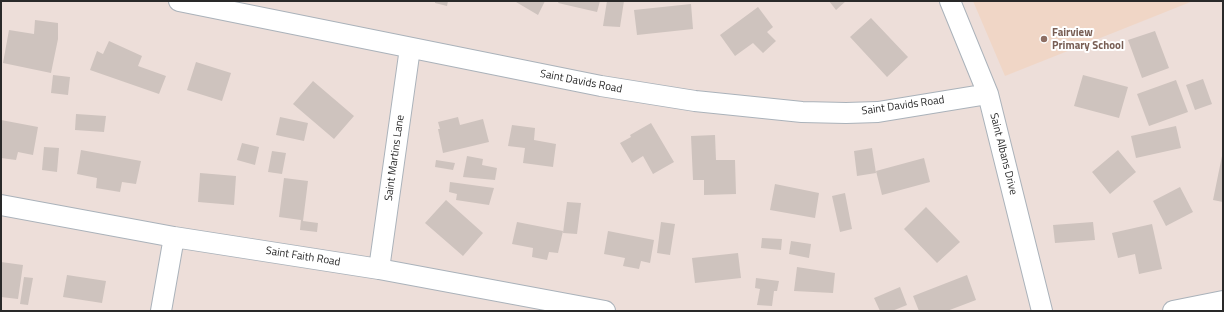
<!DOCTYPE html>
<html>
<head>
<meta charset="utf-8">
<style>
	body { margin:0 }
	#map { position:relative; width:1224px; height:312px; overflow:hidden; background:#edded9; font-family:"Titillium Web",sans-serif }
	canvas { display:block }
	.frame { position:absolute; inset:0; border:2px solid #292929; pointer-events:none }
</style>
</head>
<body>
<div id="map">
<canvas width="1224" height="312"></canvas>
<div class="frame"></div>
</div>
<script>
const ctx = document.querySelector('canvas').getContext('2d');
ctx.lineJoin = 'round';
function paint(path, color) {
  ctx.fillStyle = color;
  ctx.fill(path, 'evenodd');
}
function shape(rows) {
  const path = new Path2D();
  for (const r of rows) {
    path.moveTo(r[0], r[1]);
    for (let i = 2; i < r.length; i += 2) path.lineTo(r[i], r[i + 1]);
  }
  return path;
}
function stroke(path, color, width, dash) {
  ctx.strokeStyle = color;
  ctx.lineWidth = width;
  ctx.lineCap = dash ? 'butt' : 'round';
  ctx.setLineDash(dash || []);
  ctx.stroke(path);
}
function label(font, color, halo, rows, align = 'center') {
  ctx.font = font + ' "Titillium Web",sans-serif';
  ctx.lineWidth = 4;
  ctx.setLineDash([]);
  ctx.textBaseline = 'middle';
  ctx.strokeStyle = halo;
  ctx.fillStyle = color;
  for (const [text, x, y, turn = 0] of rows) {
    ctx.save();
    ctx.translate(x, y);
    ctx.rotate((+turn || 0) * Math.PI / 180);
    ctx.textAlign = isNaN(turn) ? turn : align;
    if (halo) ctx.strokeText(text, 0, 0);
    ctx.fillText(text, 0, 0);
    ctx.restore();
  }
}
paint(shape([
	[973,1,1193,1,1005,76]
]), '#f0d6c6');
paint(shape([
	[435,1,448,1,447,6,435,3],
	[517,1,545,1,538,15,516,2],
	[559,1,600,1,597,12,558,3],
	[607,1,624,1,620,27,603,26],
	[829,1,846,1,836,10],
	[691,4,693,29,637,35,634,10],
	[758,7,773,27,767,32,776,41,763,53,753,43,735,56,720,35],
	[871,18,908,57,887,77,850,37],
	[35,20,58,23,58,39,51,73,3,63,9,30,34,34],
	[1155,31,1169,68,1142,78,1128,40],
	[109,41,142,56,138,66,166,76,159,94,90,70,97,51,103,54],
	[196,62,231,73,222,101,187,90],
	[53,75,70,77,68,95,51,93],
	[1083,75,1128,87,1119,118,1074,106],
	[1203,79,1212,104,1195,110,1186,85],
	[1176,80,1188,112,1149,126,1137,94],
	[313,81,354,116,334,139,293,104],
	[76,114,106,116,104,132,75,130],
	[280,117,308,123,304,141,276,135],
	[458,117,460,125,483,119,489,142,443,153,438,129,440,129,438,122],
	[1,120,38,127,33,155,18,152,16,160,1,158],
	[651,123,674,162,653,174,643,156,632,163,620,143,631,137,630,135],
	[512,125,535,128,534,140,556,144,553,167,523,163,525,148,508,146],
	[1176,126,1181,148,1136,158,1131,136],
	[715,135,716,160,735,160,736,194,704,195,704,180,693,180,691,136],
	[242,143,259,147,255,165,237,160],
	[44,147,59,148,57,172,42,170],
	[872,148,876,173,857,176,854,151],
	[81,150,141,161,136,184,122,182,120,192,96,188,97,178,77,174],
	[1118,150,1136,172,1110,194,1092,172],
	[272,151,286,153,282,174,268,172],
	[467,156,483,159,482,165,497,168,495,180,463,177],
	[1222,156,1223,156,1223,202,1213,200],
	[924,158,930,182,882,195,876,171],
	[436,160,455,163,453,170,435,167],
	[200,173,236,176,234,205,198,202],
	[284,178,308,181,303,221,318,223,317,232,300,230,301,220,279,217],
	[450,182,494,188,489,205,456,200,457,194,449,192],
	[775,184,819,193,815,218,770,210],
	[1180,187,1193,212,1166,226,1153,201],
	[845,193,852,229,840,232,832,196],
	[446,200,483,233,463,256,425,223],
	[567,202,581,203,577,234,563,233],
	[926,207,960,242,937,263,904,229],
	[517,222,563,231,558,253,549,252,547,260,532,257,533,248,512,244],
	[661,222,675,224,670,255,657,253],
	[1093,222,1095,240,1055,243,1053,225],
	[1152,224,1162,269,1139,274,1135,254,1118,258,1112,233],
	[608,231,654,240,650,263,641,261,639,269,623,266,625,258,604,254],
	[762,238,782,239,781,250,761,248],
	[791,241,811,244,809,258,789,254],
	[738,253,741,278,695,283,692,258],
	[1,262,23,265,18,299,1,297],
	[797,267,835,273,833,293,794,291],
	[67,275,106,281,102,303,63,297],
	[967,275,976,300,947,311,919,311,913,296],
	[24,277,33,278,28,305,20,304],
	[756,278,779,281,777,291,774,291,772,306,757,305,760,289,755,288],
	[900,287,907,305,892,311,880,311,874,298]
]), '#cec3be');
const street = shape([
	[179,1,601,86,695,101,802,112,846,113,878,112,988,94],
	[950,1,988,94,1042,311],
	[1,205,174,237,379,269,605,311],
	[379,269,410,48],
	[161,311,174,237],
	[1173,311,1223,301]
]);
stroke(street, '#aab2ba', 22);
stroke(street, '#fff', 20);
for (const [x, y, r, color] of [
	[1044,39,4,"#8d6e63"]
]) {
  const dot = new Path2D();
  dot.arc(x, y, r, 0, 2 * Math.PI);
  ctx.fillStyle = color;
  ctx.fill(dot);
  stroke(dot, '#fff', 1.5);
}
label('bold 11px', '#785e54', '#fff', [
	["Fairview",1052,33],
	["Primary School",1052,46]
], 'left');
label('11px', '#292929', '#fff', [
	["Saint Davids Road",581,82,11],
	["Saint Davids Road",903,106,-8],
	["Saint Albans Drive",1003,154,76],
	["Saint Martins Lane",395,158,-82],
	["Saint Faith Road",303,257,9]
]);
</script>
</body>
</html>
